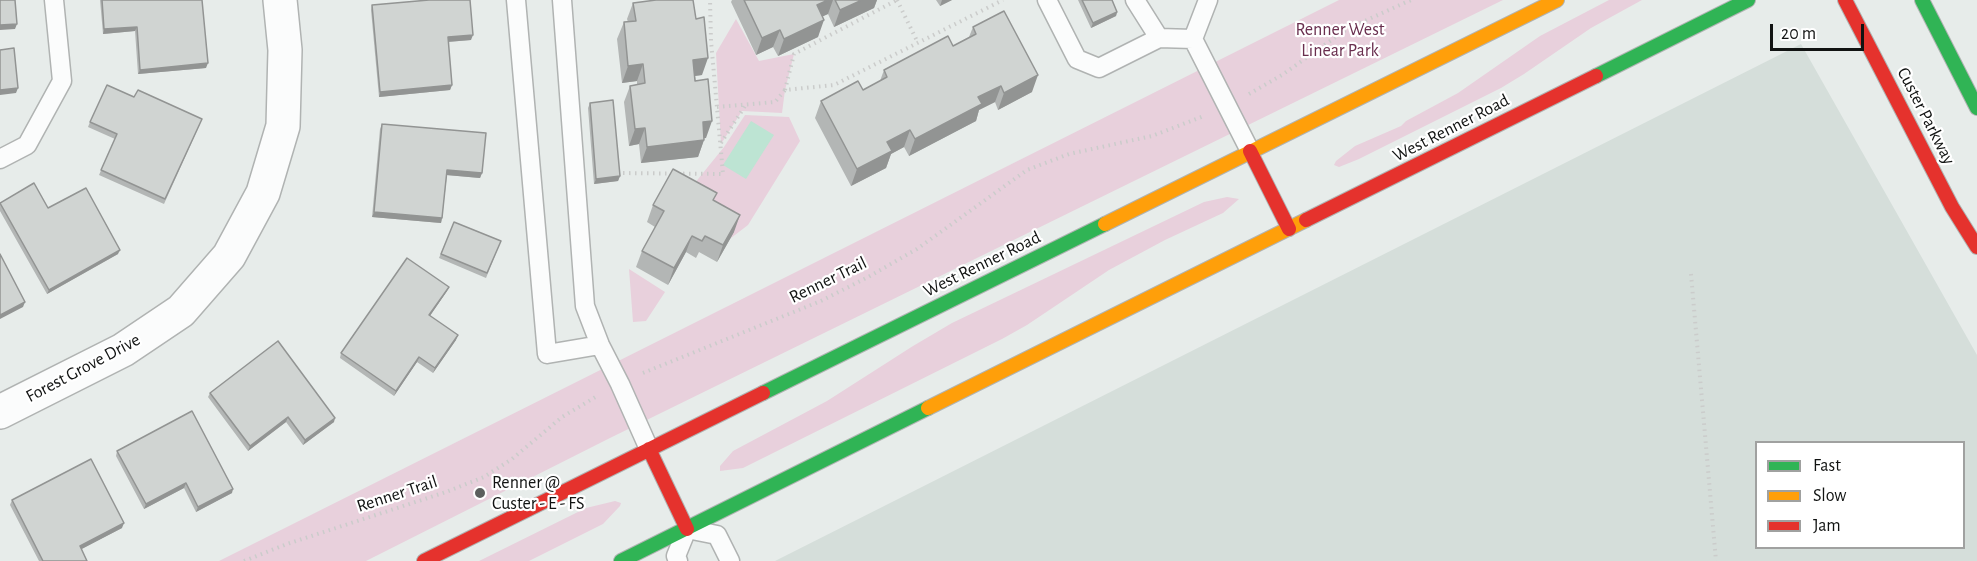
<!DOCTYPE html>
<html>
<head>
<meta charset="utf-8">
<style>
	body { margin:0 }
	#map { position:relative; width:1977px; height:561px; overflow:hidden; background:#e7ecea; font-family:"Alegreya Sans",sans-serif }
	canvas { display:block }
	.legend { position:absolute; left:1755px; top:441px; width:210px; height:108px; box-sizing:border-box; background:#fff; border:2px solid #a0a1a0; margin:0; padding:8px 10px; list-style:none; font-size:18px; color:#111312 }
	.legend li { display:flex; align-items:center; gap:12px; height:30px }
	.legend b { width:30px; border:2px solid #a0a1a0 }
	.scale { position:absolute; left:1770px; top:24px; width:94px; height:27px; box-sizing:border-box; border:3px solid #111312; border-top:0; padding-left:8px; font-size:18px; line-height:21px; white-space:nowrap; color:#111312; -webkit-text-stroke:4px #fff; paint-order:stroke }
</style>
</head>
<body>
<div id="map">
<canvas width="1977" height="561"></canvas>
<ul class="legend">
<li><b style="height:8px;background:#30b455"></b>Fast</li>
<li><b style="height:8px;background:#ff9f0a"></b>Slow</li>
<li><b style="height:8px;background:#e5322d"></b>Jam</li>
</ul>
<div class="scale">20 m</div>
</div>
<script>
const ctx = document.querySelector('canvas').getContext('2d');
ctx.lineJoin = 'round';
function paint(path, color) {
  ctx.fillStyle = color;
  ctx.fill(path, 'evenodd');
}
function shape(rows) {
  const path = new Path2D();
  for (const r of rows) {
    path.moveTo(r[0], r[1]);
    for (let i = 2; i < r.length; i += 2) path.lineTo(r[i], r[i + 1]);
  }
  return path;
}
function stroke(path, color, width, dash) {
  ctx.strokeStyle = color;
  ctx.lineWidth = width;
  ctx.lineCap = dash ? 'butt' : 'round';
  ctx.setLineDash(dash || []);
  ctx.stroke(path);
}
function label(font, color, halo, rows, align = 'center') {
  ctx.font = font + ' "Alegreya Sans",sans-serif';
  ctx.lineWidth = 4.5;
  ctx.setLineDash([]);
  ctx.textBaseline = 'middle';
  ctx.strokeStyle = halo;
  ctx.fillStyle = color;
  for (const [text, x, y, turn = 0] of rows) {
    ctx.save();
    ctx.translate(x, y);
    ctx.rotate((+turn || 0) * Math.PI / 180);
    ctx.textAlign = isNaN(turn) ? turn : align;
    if (halo) ctx.strokeText(text, 0, 0);
    ctx.fillText(text, 0, 0);
    ctx.restore();
  }
}
paint(shape([
	[1801,44,1977,355,1977,561,775,561],
	[1756,442,1964,442,1964,548,1756,548]
]), '#d5deda');
paint(shape([
	[1339,0,1503,0,610,438,366,561,219,561],
	[1609,0,1642,0,1591,28,1524,74,1501,88,1359,159,1339,167,1334,165,1336,161,1355,146,1401,126,1406,121,1458,93,1540,36],
	[736,19,759,61,794,54,785,90,782,113,742,111,721,144,716,53],
	[745,115,789,117,800,141,748,225,718,248,690,189,724,147],
	[1227,197,1239,199,1223,213,1165,240,1109,270,1027,325,1002,339,743,468,720,471,720,466,733,451,827,401,913,346,952,323,1204,202],
	[629,269,665,292,646,321,633,322],
	[615,501,621,503,620,506,603,524,529,561,479,561,586,508]
]), '#e8d0dc');
paint(shape([
	[751,121,774,135,746,179,723,165]
]), '#bde4d3');
const lane = shape([
	[516,0,547,354,600,345],
	[562,0,585,306,600,345,620,384,649,449],
	[1047,0,1077,59,1099,68,1159,38,1193,39],
	[1135,0,1159,38],
	[1208,0,1193,39,1250,151],
	[0,159,27,145,62,81,54,0],
	[678,561,676,556,687,529,717,535,730,561]
]);
const street = shape([
	[0,412,123,350,181,311,229,256,263,193,283,126,285,50,280,0]
]);
const fast = shape([
	[1922,0,1977,108],
	[1596,76,1748,0],
	[763,393,1105,224],
	[621,561,928,408]
]);
const slow = shape([
	[1105,224,1557,0],
	[928,408,1306,220]
]);
const jam = shape([
	[1845,0,1952,207,1977,247],
	[1250,151,1289,229],
	[1306,220,1596,76],
	[649,449,687,529],
	[424,561,763,393]
]);
stroke(lane, '#b0b3b2', 21);
stroke(street, '#b0b3b2', 36);
stroke(fast, '#b0b3b2', 16);
stroke(slow, '#b0b3b2', 16);
stroke(jam, '#b0b3b2', 16);
stroke(shape([
	[897,0,918,43],
	[785,90,794,54,897,0],
	[1249,94,1282,75,1347,29,1411,0],
	[717,107,775,102,785,90,834,85,1003,0],
	[721,143,745,106],
	[617,173,723,174,711,41,710,0],
	[1691,274,1716,561],
	[643,373,821,301,868,277,917,249,1027,170,1069,154,1152,136,1204,116],
	[244,561,287,544,446,492,484,477,512,459,562,417,599,395]
]), '#cbcccb', 4, [1.5, 4.5]);
stroke(lane, '#fbfcfc', 18);
stroke(street, '#fbfcfc', 33);
stroke(fast, '#30b455', 14);
stroke(slow, '#ff9f0a', 14);
stroke(jam, '#e5322d', 14);
paint(shape([
	[100,0,202,0,206,68,138,74,135,31,103,34],
	[732,0,877,0,874,8,834,27,828,14,822,16,818,37,778,56,773,47,756,55,731,2],
	[936,0,952,0,940,6],
	[1078,0,1112,0,1117,12,1116,16,1091,28],
	[633,3,702,75,695,76,706,138,704,138,704,140,698,157,641,163,639,144,629,146,624,102,630,86,637,85,637,81,622,83,617,39,624,22,628,22,627,19],
	[372,5,471,40,448,42,452,85,450,90,379,97,371,10],
	[973,27,1032,92,998,110,995,102,979,110,976,121,909,156,904,147,891,154,886,168,851,186,815,118,821,101,863,90,880,81,884,70,953,46,969,37],
	[134,97,200,124,164,204,99,175,115,139,88,127,90,122],
	[590,103,620,176,618,181,594,184,588,108],
	[382,124,482,173,480,178,447,175,442,218,441,223,372,217,380,129],
	[714,201,734,232,717,262,699,252,696,258,686,252,668,285,636,267,642,251,655,227,647,222,653,205],
	[0,202,48,208,118,254,47,294,0,211],
	[454,222,501,241,486,278,439,258],
	[447,291,430,316,456,340,433,373,417,362,394,396,340,358,341,353],
	[210,393,334,422,303,445,286,422,248,451,208,397],
	[117,451,232,493,196,512,184,488,144,509,116,456],
	[12,500,122,528,81,549,87,561,39,561,10,505]
]), '#b3b6b5');
paint(shape([
	[828,0,833,0,828,14,811,22,817,5],
	[862,0,877,0,874,8,834,27,840,10],
	[942,0,952,0,940,6],
	[1117,12,1116,16,1091,28,1093,23],
	[824,20,818,37,778,56,784,39],
	[17,24,15,29,0,30,0,25],
	[137,27,135,31,103,34,104,29],
	[780,30,773,47,756,55,762,38],
	[473,35,471,40,446,42,448,37],
	[708,58,702,75,687,77,693,60],
	[208,63,206,68,138,74,140,70],
	[643,64,637,81,622,83,628,66],
	[1038,75,1032,92,998,110,1004,93],
	[452,85,450,90,379,97,380,92],
	[1001,86,995,102,979,110,976,121,909,156,915,139,978,97],
	[18,88,16,93,0,95,0,90],
	[712,121,706,138,696,139,703,122],
	[645,128,639,144,629,146,635,129],
	[910,130,904,147,891,154,886,168,851,186,857,169,887,142],
	[704,140,698,157,641,163,647,147],
	[447,170,482,173,480,178,446,175],
	[620,176,618,181,594,184,596,179],
	[374,212,442,218,441,223,372,217],
	[740,215,734,232,717,262,723,245],
	[692,236,686,252,668,285,674,268],
	[120,250,118,254,47,294,49,290],
	[449,287,447,291,427,320,429,315],
	[25,302,23,307,0,319,0,315],
	[458,335,456,340,433,373,435,368],
	[419,357,417,362,394,396,396,391],
	[288,417,286,422,248,451,250,446],
	[335,418,334,422,303,445,305,440],
	[186,483,184,488,144,509,146,504],
	[233,489,232,493,196,512,198,507],
	[124,523,122,528,78,551,80,546]
]), '#929493');
const building = shape([
	[0,0,15,0,17,24,0,25,0,0],
	[102,0,202,0,208,63,140,70,137,27,104,29,102,0],
	[429,0,470,0,473,35,448,37,452,85,380,92,372,5,429,0],
	[656,0,693,0,696,19,704,17,708,58,693,60,695,81,708,79,712,121,703,122,704,140,647,147,645,128,635,129,630,86,645,83,643,64,628,66,624,22,636,21,633,3,656,0],
	[744,0,828,0,817,5,824,20,784,39,780,30,762,38,744,0],
	[835,0,862,0,840,10,835,0],
	[1082,0,1112,0,1117,12,1093,23,1082,0],
	[1004,11,1038,75,1004,93,1001,86,978,97,982,104,915,139,910,130,887,142,892,151,857,169,821,101,858,81,863,90,887,77,884,70,948,36,953,46,976,34,973,27,1004,11],
	[14,48,18,88,0,90,0,50,14,48],
	[107,85,134,97,138,90,202,119,165,199,101,170,117,134,90,122,107,85],
	[613,100,620,176,596,179,590,103,613,100],
	[382,124,486,133,482,173,447,170,442,218,374,212,382,124],
	[673,169,717,193,713,200,740,215,723,245,705,236,702,241,692,236,674,268,642,251,664,211,653,205,673,169],
	[34,183,48,208,86,188,120,250,49,290,0,203,34,183],
	[454,222,501,241,487,273,441,254,454,222],
	[0,254,25,302,0,315,0,254],
	[407,258,449,287,429,315,458,335,435,368,419,357,396,391,341,353,407,258],
	[278,341,335,418,305,440,288,417,250,446,210,393,278,341],
	[192,411,233,489,198,507,186,483,146,504,117,451,192,411],
	[91,459,124,523,80,546,87,561,43,561,12,500,91,459]
]);
paint(building, '#d0d4d2');
stroke(building, '#929493', 1.5);
for (const [x, y, r, color] of [
	[480,493,6,"#5c5f5e"]
]) {
  const dot = new Path2D();
  dot.arc(x, y, r, 0, 2 * Math.PI);
  ctx.fillStyle = color;
  ctx.fill(dot);
  stroke(dot, '#fff', 2);
}
label('18px', '#692e4e', '#fff', [
	["Renner West",1340,30],
	["Linear Park",1340,51]
]);
label('18px', '#111312', '#fff', [
	["Custer Parkway",1926,116,63],
	["West Renner Road",1451,128,-27],
	["West Renner Road",982,264,-26],
	["Renner Trail",828,280,-26],
	["Forest Grove Drive",83,368,-28],
	["Renner Trail",397,494,-18]
]);
label('18px', '#111312', '#fff', [
	["Renner @",492,483],
	["Custer - E - FS",492,504]
], 'left');
</script>
</body>
</html>
